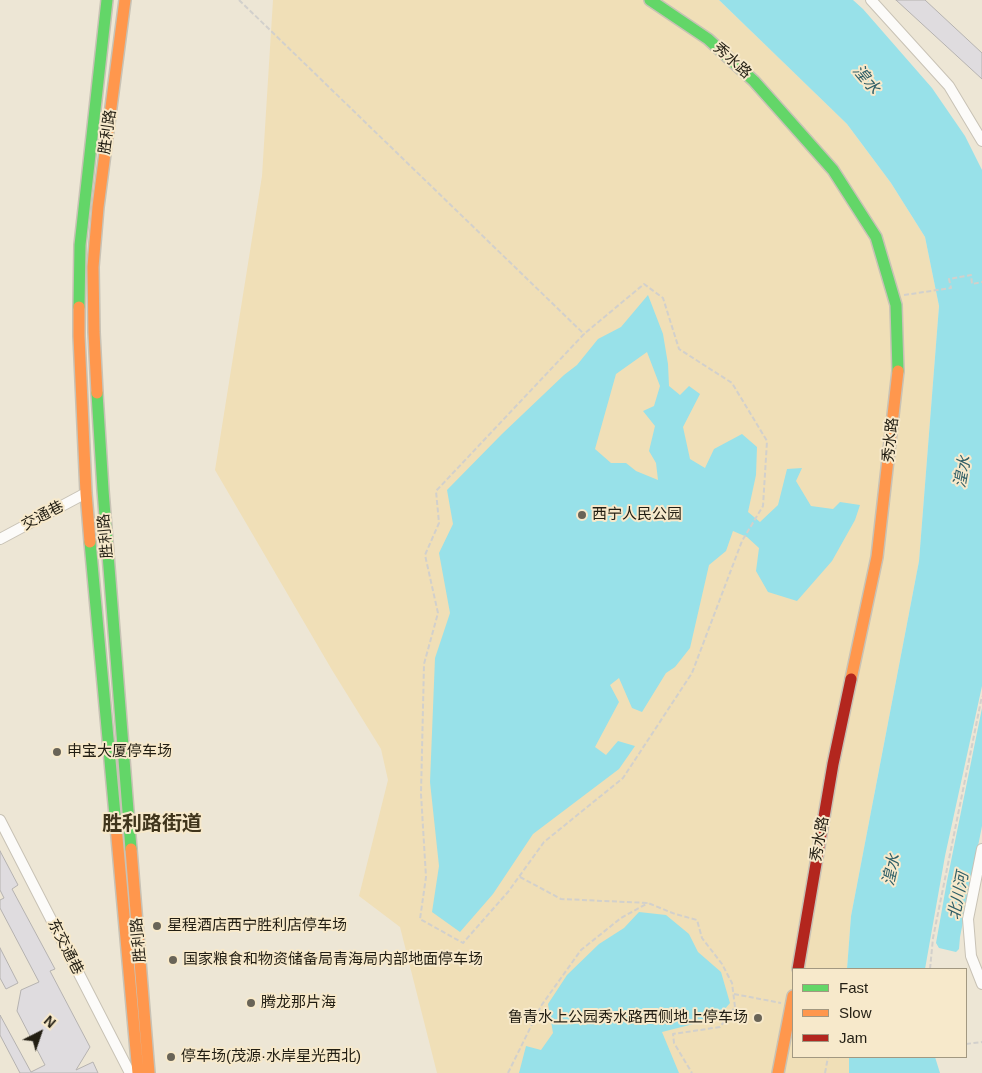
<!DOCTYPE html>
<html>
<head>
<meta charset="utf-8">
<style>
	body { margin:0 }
	#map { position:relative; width:982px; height:1073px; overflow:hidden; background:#ede6d5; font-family:Helvetica,sans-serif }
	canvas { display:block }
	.legend { position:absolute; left:792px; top:968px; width:175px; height:90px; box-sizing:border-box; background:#f7e9cb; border:1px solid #a29881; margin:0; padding:6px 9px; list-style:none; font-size:15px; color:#221e13 }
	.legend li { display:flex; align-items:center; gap:10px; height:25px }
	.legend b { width:25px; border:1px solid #a29881 }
	.north { position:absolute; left:15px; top:1008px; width:50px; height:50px; -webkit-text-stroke:4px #f7e9cb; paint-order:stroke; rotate:41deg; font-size:14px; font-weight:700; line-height:20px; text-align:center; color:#221e13 }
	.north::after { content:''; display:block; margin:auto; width:18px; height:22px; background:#221e13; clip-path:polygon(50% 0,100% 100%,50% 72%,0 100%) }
</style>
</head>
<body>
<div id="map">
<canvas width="982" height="1073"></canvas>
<ul class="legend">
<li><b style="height:6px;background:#63d668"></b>Fast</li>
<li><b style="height:6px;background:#ff974d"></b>Slow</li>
<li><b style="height:6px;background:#b3261e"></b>Jam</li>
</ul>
<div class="north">N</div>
</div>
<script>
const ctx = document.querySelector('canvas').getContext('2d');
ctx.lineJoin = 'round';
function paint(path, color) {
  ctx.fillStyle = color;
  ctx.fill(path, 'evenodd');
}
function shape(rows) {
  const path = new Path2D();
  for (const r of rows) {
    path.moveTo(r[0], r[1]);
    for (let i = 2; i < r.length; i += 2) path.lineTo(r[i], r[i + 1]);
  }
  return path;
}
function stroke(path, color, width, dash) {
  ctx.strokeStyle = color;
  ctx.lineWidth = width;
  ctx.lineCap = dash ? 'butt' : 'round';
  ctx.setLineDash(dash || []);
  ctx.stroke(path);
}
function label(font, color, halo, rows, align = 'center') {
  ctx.font = font + ' Helvetica,"Noto Sans SC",sans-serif';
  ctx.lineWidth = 4;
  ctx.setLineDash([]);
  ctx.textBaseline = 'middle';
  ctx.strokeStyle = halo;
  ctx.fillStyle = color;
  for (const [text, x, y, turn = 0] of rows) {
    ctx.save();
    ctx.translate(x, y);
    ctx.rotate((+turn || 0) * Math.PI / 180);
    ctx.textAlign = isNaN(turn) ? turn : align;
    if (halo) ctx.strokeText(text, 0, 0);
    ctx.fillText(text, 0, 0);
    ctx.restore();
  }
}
paint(shape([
	[273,0,719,0,847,124,891,183,925,237,939,306,919,561,851,916,847,969,793,969,793,1057,849,1057,849,1073,437,1073,400,927,359,896,388,780,381,749,332,670,215,470,262,176]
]), '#f0dfb7');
paint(shape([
	[719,0,853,0,863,9,932,88,965,136,982,170,982,686,945,856,925,969,847,969,851,916,919,561,939,306,925,237,891,183,847,124],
	[648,295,663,334,668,364,669,386,680,395,689,386,700,394,683,427,690,459,705,468,714,449,742,434,757,447,756,475,748,512,760,522,778,505,787,469,802,468,796,481,811,506,833,509,840,502,860,505,855,520,832,561,797,601,768,592,756,571,759,548,747,537,733,531,726,551,709,565,690,648,675,667,666,673,642,712,632,708,619,678,610,685,619,702,595,747,606,755,618,741,635,746,619,769,533,834,493,894,460,932,432,912,439,866,430,782,435,658,450,613,439,553,453,524,447,490,502,434,564,375,577,365,598,339,621,327],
	[647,352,660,386,654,406,643,411,655,426,649,451,656,463,658,480,636,471,626,463,611,463,595,449,616,374],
	[982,708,982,826,960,937,959,949,956,952,939,948,936,943,947,881],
	[639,912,666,915,689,934,698,952,721,972,730,1003,717,1018,662,1032,679,1073,519,1073,526,1046,541,1050,553,1033,548,1004,567,975,599,944,624,928],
	[849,1057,935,1057,940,1073,849,1073]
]), '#98e1e9');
const building = shape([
	[896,0,925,0,982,53,982,79,896,0],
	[0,851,18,885,12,889,55,969,50,971,90,1047,76,1070,93,1062,98,1073,20,1073,0,1035,0,1015,31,1072,45,1065,17,1011,21,990,39,982,0,908,0,900,4,898,0,890,0,851],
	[0,948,18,983,6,989,0,978,0,948]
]);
paint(building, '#dfdcdf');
stroke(building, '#b5b2b0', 1);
const street = shape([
	[871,0,949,86,982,141],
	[0,539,86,493],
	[0,820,130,1073],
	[982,849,968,919,971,956,982,984]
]);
const fast = shape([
	[650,0,708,39,754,81,833,170,876,237,896,305,898,371],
	[79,307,80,245,107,0],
	[97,393,103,490,131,849],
	[90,542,116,826]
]);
const slow = shape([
	[79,307,79,336,86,493,90,542],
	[97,393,94,332,93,267,98,207,125,0],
	[851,679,877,557,898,371],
	[116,826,138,1073],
	[131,849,149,1073],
	[778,1073,793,996]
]);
const jam = shape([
	[798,969,833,764,851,679]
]);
stroke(street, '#c8c2b5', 12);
stroke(fast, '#c8c2b5', 14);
stroke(slow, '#c8c2b5', 14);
stroke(jam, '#c8c2b5', 14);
stroke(shape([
	[239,0,584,334,436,491,439,523,425,555,438,613,424,664,421,794,426,877,420,919,463,943,508,892,544,842,623,778,692,673,742,541,763,506,767,441,732,383,679,349,663,298,644,284,584,334],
	[904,295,951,288,949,279,971,275,972,284,982,282],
	[520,877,561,899,648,903,675,914,697,920,702,938,722,964,732,983,735,1007,720,1027,673,1034,674,1043,692,1073],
	[930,969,933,938,982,696],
	[734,994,781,1003],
	[966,1044,982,1042],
	[508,1073,541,1006,581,950,621,918,648,903],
	[825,1073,828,1057]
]), '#d2d0cc', 2, [5, 2.5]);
stroke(street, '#fcfbf9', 10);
stroke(fast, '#63d668', 11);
stroke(slow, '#ff974d', 11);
stroke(jam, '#b3261e', 11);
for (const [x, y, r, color] of [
	[582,515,5,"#696457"],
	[57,752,5,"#696457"],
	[157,926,5,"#696457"],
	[173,960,5,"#696457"],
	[251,1003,5,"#696457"],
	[758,1018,5,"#696457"],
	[171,1057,5,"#696457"]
]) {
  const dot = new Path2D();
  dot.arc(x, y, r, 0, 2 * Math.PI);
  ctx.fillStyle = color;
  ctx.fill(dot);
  stroke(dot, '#f7e9cb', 2);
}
label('15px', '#221e13', '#f7e9cb', [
	["秀水路",732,61,42],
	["胜利路",108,132,-82],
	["秀水路",891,440,-84],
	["交通巷",43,516,-28],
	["胜利路",106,536,-95],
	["秀水路",820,839,-80],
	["胜利路",139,940,-95],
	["东交通巷",65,947,63]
]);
label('15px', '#221e13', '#f7e9cb', [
	["西宁人民公园",592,515],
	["申宝大厦停车场",67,752],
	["星程酒店西宁胜利店停车场",167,926],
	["国家粮食和物资储备局青海局内部地面停车场",183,960],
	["腾龙那片海",261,1003],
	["鲁青水上公园秀水路西侧地上停车场",748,1018,"right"],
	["停车场(茂源·水岸星光西北)",181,1057]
], 'left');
label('italic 16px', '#2f5e66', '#f7e9cb', [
	["湟水",866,80,50],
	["湟水",963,472,-80],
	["湟水",892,870,-78],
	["北川河",959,896,-79]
]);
label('bold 20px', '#40351c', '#f7e9cb', [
	["胜利路街道",152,824]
]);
</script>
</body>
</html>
